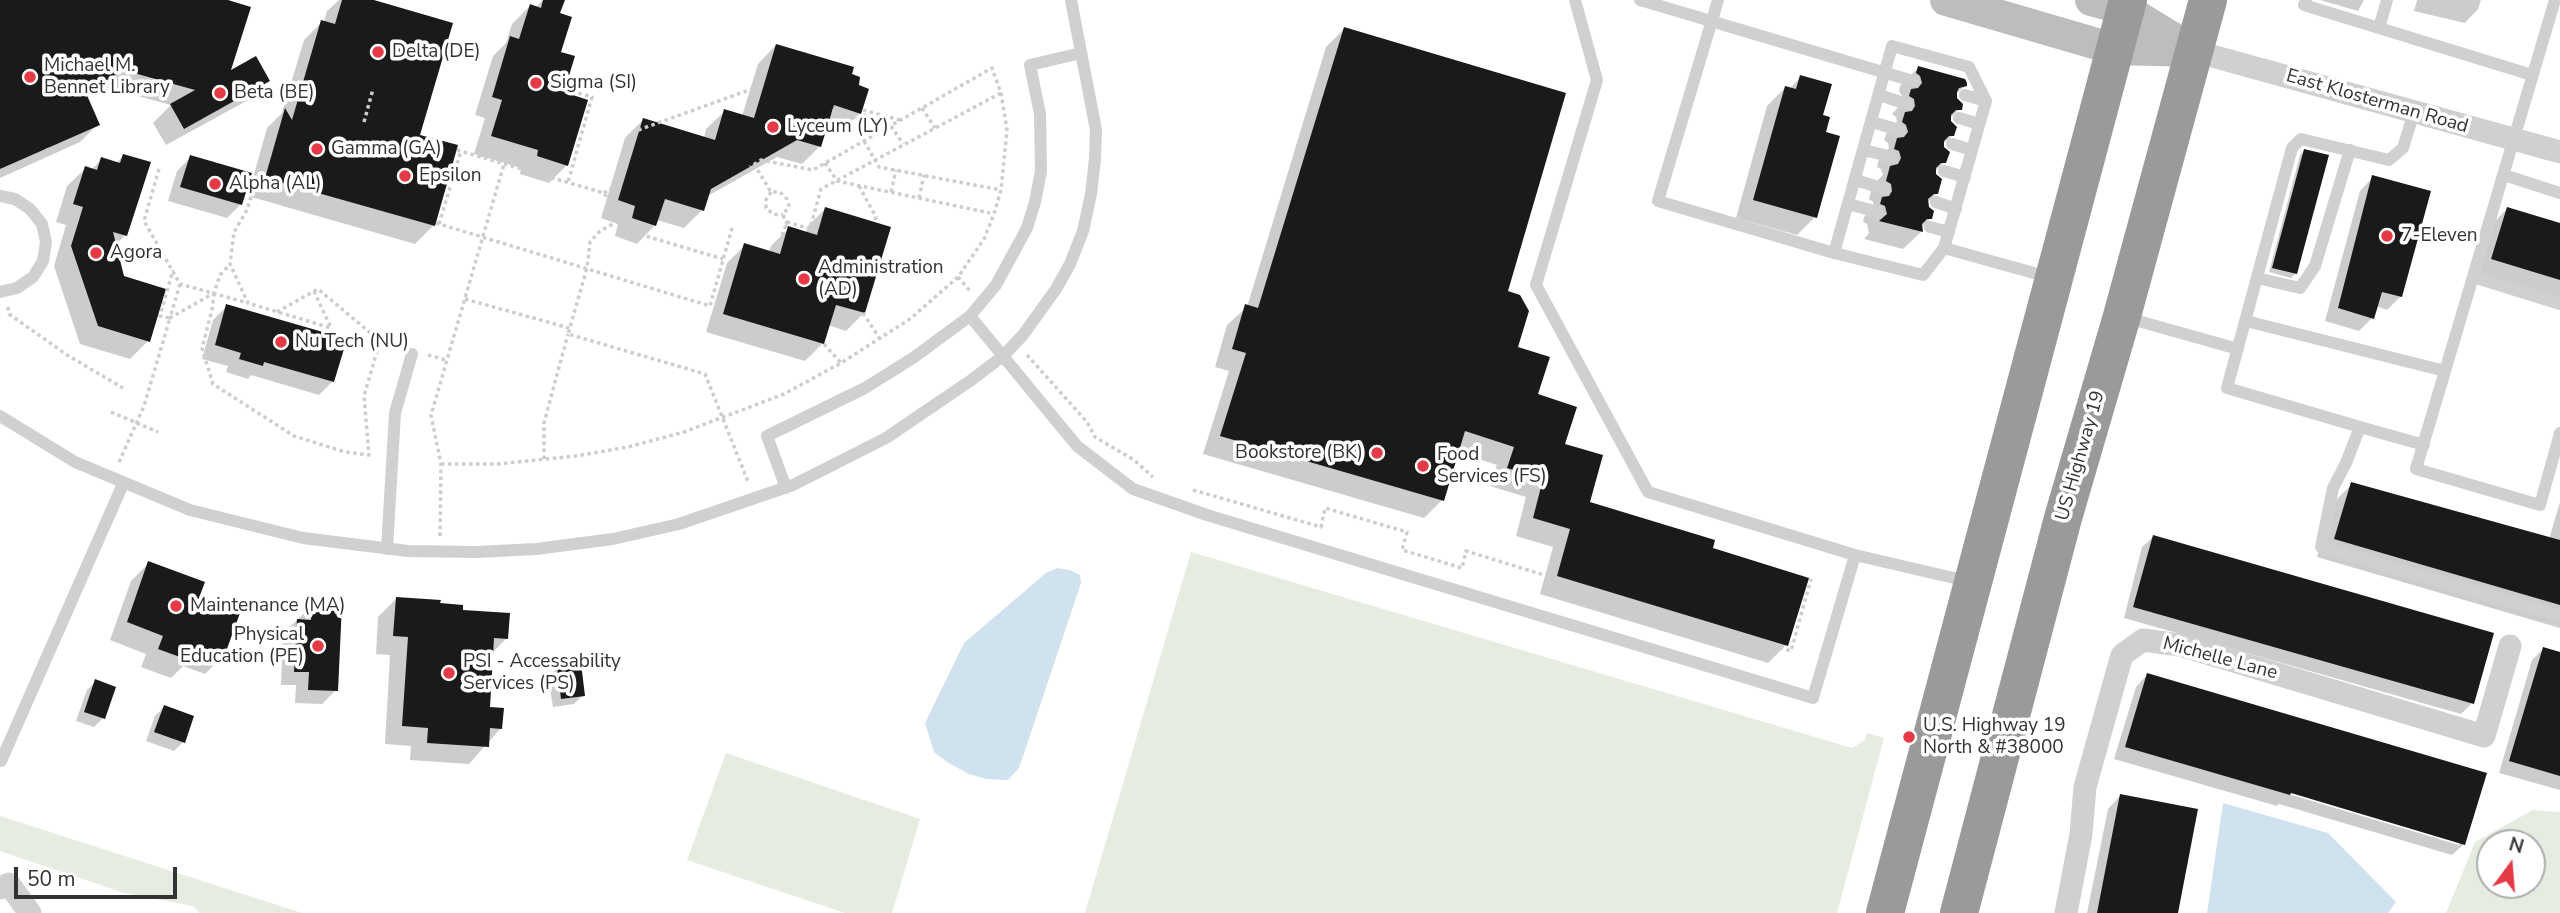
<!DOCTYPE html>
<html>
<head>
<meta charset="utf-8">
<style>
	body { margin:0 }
	#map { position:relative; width:2560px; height:913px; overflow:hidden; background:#fff; font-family:"Nunito Sans",sans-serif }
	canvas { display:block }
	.north { position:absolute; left:2476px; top:829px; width:70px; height:70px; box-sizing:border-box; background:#fff; border:2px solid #adadad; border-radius:50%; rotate:16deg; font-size:19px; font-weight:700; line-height:28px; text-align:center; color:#333 }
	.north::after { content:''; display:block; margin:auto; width:24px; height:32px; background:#e63946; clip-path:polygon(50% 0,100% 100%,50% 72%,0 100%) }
	.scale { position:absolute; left:14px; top:867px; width:163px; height:32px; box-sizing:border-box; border:4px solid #333; border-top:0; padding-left:9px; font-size:21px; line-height:24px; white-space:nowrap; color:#333; -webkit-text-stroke:5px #fff; paint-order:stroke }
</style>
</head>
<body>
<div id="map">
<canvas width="2560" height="913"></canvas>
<div class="north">N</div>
<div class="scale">50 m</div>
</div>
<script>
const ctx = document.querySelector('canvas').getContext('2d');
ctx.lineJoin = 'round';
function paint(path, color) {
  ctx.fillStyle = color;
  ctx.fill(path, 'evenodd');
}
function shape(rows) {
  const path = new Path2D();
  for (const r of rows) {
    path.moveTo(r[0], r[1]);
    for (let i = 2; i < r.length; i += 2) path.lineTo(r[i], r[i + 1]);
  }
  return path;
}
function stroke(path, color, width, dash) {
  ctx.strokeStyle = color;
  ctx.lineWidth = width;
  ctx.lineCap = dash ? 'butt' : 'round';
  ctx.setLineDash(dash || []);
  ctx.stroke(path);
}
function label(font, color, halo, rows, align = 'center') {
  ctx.font = font + ' "Nunito Sans",sans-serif';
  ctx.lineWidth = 7;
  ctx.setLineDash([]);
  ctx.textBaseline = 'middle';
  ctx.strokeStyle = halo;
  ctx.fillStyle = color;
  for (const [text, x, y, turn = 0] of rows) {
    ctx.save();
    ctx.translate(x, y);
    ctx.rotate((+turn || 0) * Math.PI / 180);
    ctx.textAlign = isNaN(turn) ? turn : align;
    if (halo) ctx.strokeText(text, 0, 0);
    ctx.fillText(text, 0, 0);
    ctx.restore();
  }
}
paint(shape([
	[1191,552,1852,748,1865,740,1867,733,1884,738,1837,913,1085,913],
	[726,753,920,819,892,913,845,913,687,860],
	[2533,810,2560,812,2560,913,2446,913,2475,842],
	[2490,843,2532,843,2532,885,2490,885],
	[0,816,302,913,200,913,193,906,124,893,0,851]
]), '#e6ecdf');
paint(shape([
	[1057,568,1070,570,1080,575,1081,583,1019,768,1008,780,986,779,969,774,947,762,934,752,925,723,964,643,1046,573],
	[2223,803,2328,833,2396,902,2388,913,2207,913]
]), '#cfe2ee');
paint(shape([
	[0,0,222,0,228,73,268,81,250,99,166,145,153,123,171,105,104,87,86,98,98,124,80,142,0,178],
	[339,0,368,0,418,136,456,147,433,226,415,244,248,196,267,128,282,113,304,40,322,22,324,22,327,11],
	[543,0,550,0,558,14,567,165,549,183,520,174,521,168,474,154,485,118,475,115,493,56,506,43,512,24,530,6,535,8],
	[2320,0,2364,0,2358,11],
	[2417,0,2481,0,2478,9,2465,23,2414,11],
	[1344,29,1505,293,1516,349,1536,395,1563,445,1588,503,1711,549,1786,645,1768,663,1540,594,1553,547,1516,536,1526,497,1490,486,1497,465,1457,452,1442,500,1424,518,1203,454,1229,371,1215,367,1227,325,1247,307,1326,47],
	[776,45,850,76,860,113,842,131,826,126,820,146,802,164,777,157,706,197,702,210,684,228,657,220,655,225,637,244,615,236,618,224,601,218,625,138,643,120,704,138,706,129,725,111,742,116,758,64],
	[1918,68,1965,86,1955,95,1960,109,1949,119,1953,135,1942,145,1945,162,1934,172,1937,193,1927,203,1931,218,1921,228,1921,232,1903,249,1864,239,1869,233,1867,224,1863,222,1864,217,1874,207,1873,202,1869,199,1872,186,1883,175,1881,169,1877,167,1879,158,1889,148,1888,143,1884,140,1887,132,1897,122,1896,117,1892,114,1904,100,1899,91,1900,86],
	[1801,77,1821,117,1824,133,1815,217,1797,235,1736,218,1767,106,1785,88,1789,89],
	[2304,151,2327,156,2295,274,2291,278,2269,272,2300,155],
	[123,156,125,235,115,246,122,277,148,341,130,359,80,344,54,266,66,225,56,222,67,186,86,168,91,170,102,159,116,163],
	[191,157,240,205,227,218,168,201,177,171],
	[2373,177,2401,296,2387,310,2376,306,2372,318,2359,331,2325,321,2360,191],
	[825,209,864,313,846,331,828,325,823,343,805,361,706,332,727,263,745,245,769,252,771,246,789,228,806,233,807,227],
	[2507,209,2560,224,2560,303,2474,277,2489,227],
	[227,306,333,381,319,395,251,375,248,379,226,372,228,366,202,359,213,320],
	[2352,484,2549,539,2560,502,2560,628,2317,557,2334,502],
	[2153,537,2472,703,2461,714,2124,618,2142,547],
	[149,563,196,599,223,656,205,674,183,666,171,678,141,667,146,654,110,640,131,581],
	[396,599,439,605,461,612,507,638,492,653,488,709,501,728,469,764,410,760,411,746,385,744,390,655,376,654,378,617],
	[313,604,336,690,322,704,295,703,296,685,281,685,283,634],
	[2543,649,2560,654,2560,790,2499,773,2532,660],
	[557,668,583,695,574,704,553,707,548,677],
	[2147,675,2485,774,2464,844,2452,855,2279,804,2277,806,2114,759,2136,687],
	[2283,789,2459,841,2459,845,2282,792],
	[96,681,103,718,94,727,76,721,87,690],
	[164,707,183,742,174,751,146,741,155,716],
	[2120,796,2176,913,2087,913,2108,809]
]), '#0003');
paint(shape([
	[0,0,228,0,251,7,231,70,256,56,270,81,184,129,170,104,195,90,123,70,86,93,100,125,0,169],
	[342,0,374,0,453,23,420,135,458,145,435,226,265,178,285,108,292,120,321,20,335,24],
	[543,0,565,0,560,13,572,17,561,52,575,56,564,92,588,100,568,166,537,156,538,150,491,136,502,100,492,97,510,36,519,39,530,4,541,8],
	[1344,27,1566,93,1508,291,1520,295,1529,311,1518,347,1550,357,1538,394,1577,407,1565,444,1603,455,1590,502,1715,540,1713,548,1809,578,1788,646,1557,576,1570,529,1533,518,1543,479,1507,468,1514,447,1465,431,1444,501,1220,436,1246,353,1232,349,1245,304,1258,308],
	[776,44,854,67,852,74,860,77,859,85,869,89,861,114,834,105,821,147,797,140,711,189,704,211,665,199,656,226,632,218,635,206,618,200,643,118,715,140,724,109,754,118],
	[1918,66,1965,79,1967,83,1967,86,1959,88,1957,92,1957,98,1963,104,1962,110,1956,110,1951,115,1951,121,1957,127,1954,136,1949,136,1944,141,1944,147,1950,152,1946,163,1941,163,1936,168,1936,174,1942,179,1938,194,1934,194,1928,199,1929,207,1934,211,1932,219,1927,219,1922,224,1923,232,1879,221,1887,214,1885,206,1880,204,1882,197,1889,196,1892,191,1891,184,1886,181,1890,166,1898,164,1901,158,1899,151,1894,149,1897,138,1904,137,1908,132,1906,125,1902,122,1905,112,1912,111,1915,106,1914,99,1909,96,1911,89,1918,88,1922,83,1920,76,1916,73],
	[1800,75,1832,84,1823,115,1830,117,1826,132,1840,136,1817,218,1753,200,1785,86,1796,89],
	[2304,149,2329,155,2297,274,2272,268],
	[123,154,151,162,127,236,113,232,124,276,166,289,150,342,98,326,71,246,83,207,73,204,85,166,97,170,101,157,120,163],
	[190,155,252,173,242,205,180,187],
	[2372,175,2431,191,2402,297,2382,292,2374,319,2338,308],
	[825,207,891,227,865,313,836,305,824,344,723,314,744,243,780,254,788,226,817,235],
	[2507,207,2560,223,2560,280,2491,259],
	[226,304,347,339,334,382,264,362,263,366,239,359,241,353,215,345],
	[2351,482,2560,540,2560,605,2334,539],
	[2153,535,2494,633,2474,704,2133,607],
	[148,561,205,582,199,598,240,613,224,657,196,647,191,661,158,649,163,636,127,622],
	[396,597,441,600,440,603,463,605,463,610,510,613,508,639,494,638,490,707,504,708,502,729,490,728,489,747,427,743,428,728,402,726,408,637,393,636],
	[312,602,342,604,338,691,308,690,309,672,294,672,297,619,311,620],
	[2543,647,2560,652,2560,776,2509,761],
	[581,663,585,696,561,699,557,666],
	[2147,673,2487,773,2465,845,2291,793,2290,795,2125,747],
	[95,679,116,687,105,719,84,712],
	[164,705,194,716,185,743,154,732],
	[2120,794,2198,809,2178,913,2097,913]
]), '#1a1a1a');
stroke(shape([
	[565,89,592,97,568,182],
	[922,108,935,128],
	[863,110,900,120],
	[832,111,864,119,866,111],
	[364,122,373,89],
	[891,126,903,144],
	[487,139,534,153,529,170],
	[864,141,879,167,1001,190],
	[457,150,604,193,629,231,723,259],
	[481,157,498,99],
	[825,163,837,181,990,213],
	[754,164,771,192,780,192,787,199,789,206,783,215,788,226],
	[159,169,144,221,180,284,248,303],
	[15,170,13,166,48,151,47,148],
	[259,170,247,210,234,232,230,264,248,303,331,328],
	[859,186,876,217,874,222],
	[771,192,766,200,766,208,773,214,783,215],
	[891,192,896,170],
	[604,193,616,185,630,133,763,85],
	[919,198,924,175],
	[632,218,622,219,600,231,590,242,587,268,568,334,705,374,749,484],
	[436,223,710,306,732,228],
	[439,224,461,151],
	[809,232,821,189,1001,93],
	[780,242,787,222,818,231],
	[120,260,159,247],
	[958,277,970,291],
	[180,284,170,318,214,293,220,275,230,264],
	[314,291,331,328],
	[214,293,212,310,202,348,213,384,294,436,345,452,369,455,364,396,380,341],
	[465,299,569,328],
	[8,307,9,314,67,355,123,388],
	[277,312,318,289,380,341,397,346],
	[863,313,880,339],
	[824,344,841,363],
	[428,355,446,360],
	[1027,355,1087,422,1095,437,1134,460,1153,477],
	[111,412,158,432],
	[544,459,544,423,568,334],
	[119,462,144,406,170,318,160,316,173,270],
	[441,464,497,464,576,456,628,447,684,432,784,394,841,363,910,319,958,277,984,239,994,214,1001,190,1007,130,1001,93,992,68,813,170,761,160,750,167],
	[1193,490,1321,527,1325,508,1407,532,1402,550,1462,568,1466,551,1791,651,1811,579],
	[440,536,441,464,431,415,504,164]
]), '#cdcdcd', 3.5, [3.5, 3.5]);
stroke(shape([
	[1575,0,1597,80,1536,285,1648,492,1855,555,1971,582],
	[1640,0,1913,81],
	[1718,0,1658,201,1834,253,1923,275,1944,248,1986,101,1969,67,1892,46,1834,253],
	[2306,0,2304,5,2379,28,2387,0],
	[2555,0,2416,469,2540,505,2560,433],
	[2379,28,2532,75],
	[1879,95,1907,104],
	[1965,95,1986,101],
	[2414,112,2403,148,2389,160,2301,139,2292,148,2227,388,2360,427,2346,463,2333,488,2321,547,2560,616],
	[1959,118,1979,124],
	[1872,122,1899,130],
	[1952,144,1972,150],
	[1864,150,1892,157],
	[1944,171,1965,177],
	[2504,175,2560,193],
	[1856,180,1884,189],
	[0,196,15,199,30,209,42,224,46,242,43,261,33,277,17,288,0,292],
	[1936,202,1956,209],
	[1848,204,1878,212],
	[1930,227,1949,232],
	[1944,248,2052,278],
	[2473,277,2560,304],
	[2257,278,2300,288,2315,266,2350,150],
	[970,316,1077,446,1133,489,1207,515,1813,698,1855,555],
	[2124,317,2238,349],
	[2246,321,2445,371],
	[0,416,75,462,190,510,303,538,408,551,477,552,536,549,613,539,679,524,793,485,886,438,970,381,1003,356,1023,335,1056,289,1070,264,1083,231,1091,194,1095,159,1096,130,1071,0],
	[2360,427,2424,445],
	[786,488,767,436,865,388,913,358,970,316,996,285,1027,228,1035,202,1041,171,1040,114,1030,65,1081,53],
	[387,549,395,413,412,354],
	[1,761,123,484]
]), '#d0d0d0', 12);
stroke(shape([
	[2194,51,2560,152],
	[0,888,9,884,30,913],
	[2066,913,2081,834,2085,787,2122,655,2143,640,2180,645,2484,736,2510,646]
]), '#d0d0d0', 23);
stroke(shape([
	[1946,0,2114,49,2194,51],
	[2091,0,2125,9,2192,50]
]), '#bdbdbd', 32);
stroke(shape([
	[1885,913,2128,0],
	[1959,913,2063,518,2122,316,2208,0]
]), '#9a9a9a', 38);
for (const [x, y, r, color] of [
	[378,52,7,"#e63946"],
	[30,77,7,"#e63946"],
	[536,83,7,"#e63946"],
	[220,93,7,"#e63946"],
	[773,127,7,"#e63946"],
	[317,149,7,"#e63946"],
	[405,176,7,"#e63946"],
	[215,184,7,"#e63946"],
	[2387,236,7,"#e63946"],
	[96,253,7,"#e63946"],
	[804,279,7,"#e63946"],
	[281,342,7,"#e63946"],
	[1377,453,7,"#e63946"],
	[1423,466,7,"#e63946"],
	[176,606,7,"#e63946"],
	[318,646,7,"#e63946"],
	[449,673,7,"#e63946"],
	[1909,737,7,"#e63946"]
]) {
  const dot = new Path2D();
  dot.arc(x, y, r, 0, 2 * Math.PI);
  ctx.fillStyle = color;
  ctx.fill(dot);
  stroke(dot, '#fff', 2.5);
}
label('19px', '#333', '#fff', [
	["Delta (DE)",392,52],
	["Michael M.",44,66],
	["Bennet Library",44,88],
	["Sigma (SI)",550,83],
	["Beta (BE)",234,93],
	["Lyceum (LY)",787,127],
	["Gamma (GA)",331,149],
	["Epsilon",419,176],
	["Alpha (AL)",229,184],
	["7-Eleven",2401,236],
	["Agora",110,253],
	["Administration",818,268],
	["(AD)",818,290],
	["Nu Tech (NU)",295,342],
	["Bookstore (BK)",1363,453,"right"],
	["Food",1437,455],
	["Services (FS)",1437,477],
	["Maintenance (MA)",190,606],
	["Physical",304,635,"right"],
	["Education (PE)",304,657,"right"],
	["PSI - Accessability",463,662],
	["Services (PS)",463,684],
	["U.S. Highway 19",1923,726],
	["North & #38000",1923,748]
], 'left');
label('19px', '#333', '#fff', [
	["East Klosterman Road",2377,102,16],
	["US Highway 19",2081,456,-74],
	["Michelle Lane",2220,659,15]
]);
</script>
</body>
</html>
